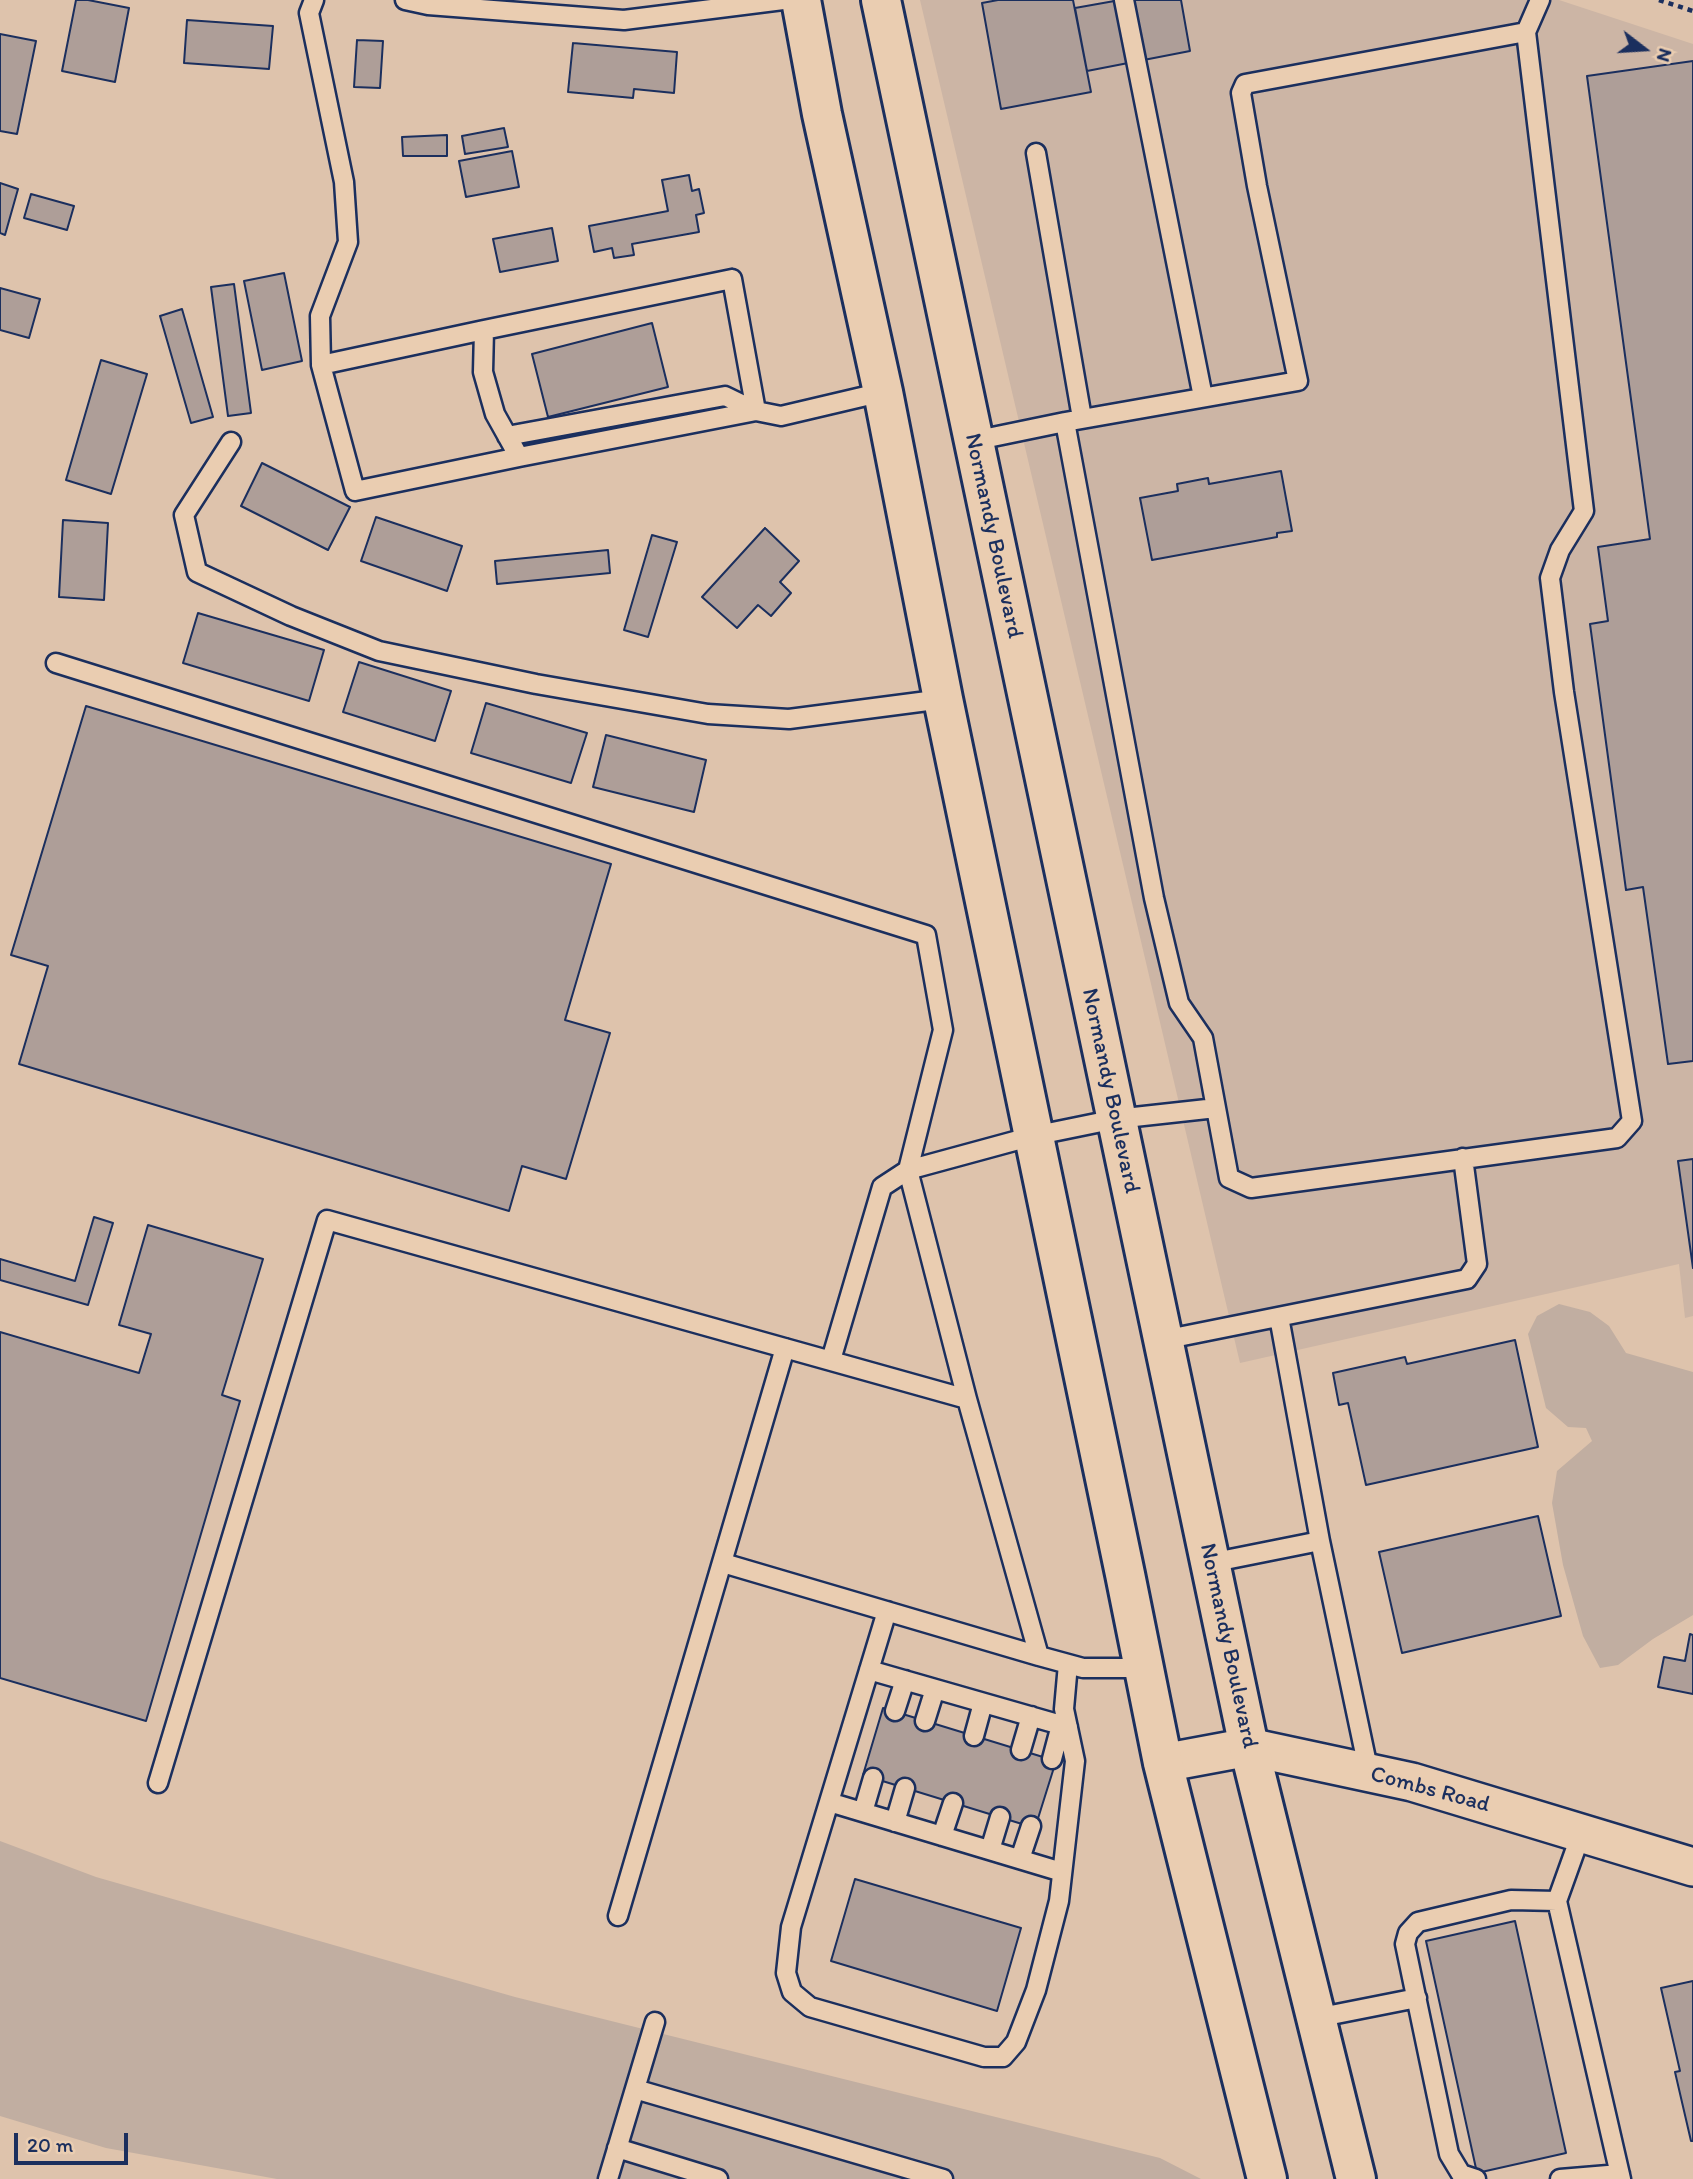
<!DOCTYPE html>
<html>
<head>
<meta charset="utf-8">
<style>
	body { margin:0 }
	#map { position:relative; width:1693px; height:2179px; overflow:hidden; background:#dec3ac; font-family:Itim,sans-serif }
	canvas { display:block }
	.north { position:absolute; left:1609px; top:14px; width:70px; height:70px; -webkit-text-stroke:5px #eacdb1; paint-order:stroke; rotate:107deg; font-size:19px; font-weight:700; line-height:28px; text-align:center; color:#1b2f5e }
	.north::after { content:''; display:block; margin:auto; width:24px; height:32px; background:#1b2f5e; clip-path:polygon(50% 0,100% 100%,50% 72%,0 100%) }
	.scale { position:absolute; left:14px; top:2133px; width:114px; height:32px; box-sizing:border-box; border:4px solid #1b2f5e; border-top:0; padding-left:9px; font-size:21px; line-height:24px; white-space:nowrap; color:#1b2f5e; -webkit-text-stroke:5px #eacdb1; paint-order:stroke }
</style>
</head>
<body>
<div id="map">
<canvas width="1693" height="2179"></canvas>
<div class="north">N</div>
<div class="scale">20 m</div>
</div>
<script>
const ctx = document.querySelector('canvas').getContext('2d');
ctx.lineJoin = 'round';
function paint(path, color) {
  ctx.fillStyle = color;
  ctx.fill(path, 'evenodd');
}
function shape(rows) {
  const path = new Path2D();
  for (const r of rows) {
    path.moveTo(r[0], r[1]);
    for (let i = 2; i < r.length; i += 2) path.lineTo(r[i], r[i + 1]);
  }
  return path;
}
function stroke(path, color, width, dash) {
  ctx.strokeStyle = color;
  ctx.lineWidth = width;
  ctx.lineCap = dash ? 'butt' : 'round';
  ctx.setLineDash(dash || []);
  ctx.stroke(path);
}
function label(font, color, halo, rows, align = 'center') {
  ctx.font = font + ' Itim,sans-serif';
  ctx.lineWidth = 7;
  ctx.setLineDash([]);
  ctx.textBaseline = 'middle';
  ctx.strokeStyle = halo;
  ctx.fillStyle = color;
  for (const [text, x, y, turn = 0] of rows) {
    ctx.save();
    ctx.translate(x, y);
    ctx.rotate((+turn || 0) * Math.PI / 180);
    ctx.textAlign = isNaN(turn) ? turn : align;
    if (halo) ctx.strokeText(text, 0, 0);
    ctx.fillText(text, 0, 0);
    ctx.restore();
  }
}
paint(shape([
	[920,0,1559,0,1693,44,1693,1316,1685,1318,1679,1264,1240,1363]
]), '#ccb5a5');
paint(shape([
	[1559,1304,1590,1312,1609,1326,1626,1353,1693,1372,1693,1615,1653,1639,1618,1665,1600,1668,1583,1636,1563,1565,1552,1503,1557,1471,1592,1441,1586,1428,1568,1427,1546,1408,1528,1334,1537,1316],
	[0,1841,96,1877,515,1997,1160,2158,1201,2179,277,2179,106,2148,0,2116]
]), '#c1aea1');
const building = shape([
	[76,0,88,0,129,8,115,82,62,71,76,0],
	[998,0,1073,0,1091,92,1001,109,982,3,998,0],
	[1120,0,1181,0,1190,51,1087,71,1075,8,1120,0],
	[187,20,273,26,269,69,184,63,187,20],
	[0,34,36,41,17,134,0,131,0,34],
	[357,40,383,41,380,88,354,87,357,40],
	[573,43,677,52,674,93,634,89,633,98,568,92,573,43],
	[1693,61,1693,1061,1668,1064,1643,887,1626,890,1590,624,1608,621,1598,547,1650,539,1587,76,1693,61],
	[504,128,508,147,465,154,462,136,504,128],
	[447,135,447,156,403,156,402,137,447,135],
	[512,151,519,187,466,197,459,161,512,151],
	[689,175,692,191,699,189,704,213,696,215,699,232,632,244,634,255,614,258,612,248,594,252,589,226,668,211,662,180,689,175],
	[0,183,18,189,5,235,0,233,0,183],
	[31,194,74,206,67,230,24,218,31,194],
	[552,228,558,261,500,272,493,239,552,228],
	[284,273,302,361,262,370,244,281,284,273],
	[234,284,251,413,228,416,211,287,234,284],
	[0,288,40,299,29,338,0,330,0,288],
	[182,309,213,417,191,423,160,316,182,309],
	[652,323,668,387,548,417,532,354,652,323],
	[101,360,147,374,111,494,66,480,101,360],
	[262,463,350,507,328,550,241,506,262,463],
	[1281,471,1292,531,1277,533,1277,537,1152,560,1140,498,1178,491,1177,484,1208,478,1209,484,1281,471],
	[376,517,462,546,447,591,361,561,376,517],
	[63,520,108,523,104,600,59,597,63,520],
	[765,528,799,561,780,582,791,593,771,616,758,605,737,628,702,597,765,528],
	[652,535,677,542,648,637,624,630,652,535],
	[608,550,610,573,497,584,495,561,608,550],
	[198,613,324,650,309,701,183,663,198,613],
	[359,662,451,691,435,741,343,712,359,662],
	[486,703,587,733,571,783,471,753,486,703],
	[86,706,611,864,565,1020,610,1033,566,1179,522,1166,509,1211,19,1064,48,966,11,955,86,706],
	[606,735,706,760,694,812,593,787,606,735],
	[1693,1159,1693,1268,1678,1161,1693,1159],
	[94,1217,113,1223,88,1305,0,1280,0,1259,75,1281,94,1217],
	[148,1225,263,1259,222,1395,240,1401,146,1721,0,1678,0,1332,139,1373,151,1334,119,1325,148,1225],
	[1515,1340,1538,1447,1366,1485,1348,1403,1339,1405,1333,1373,1405,1357,1407,1364,1515,1340],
	[1538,1516,1561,1616,1402,1653,1379,1552,1538,1516],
	[1690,1634,1693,1635,1693,1694,1658,1687,1664,1657,1685,1661,1690,1634],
	[883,1708,1056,1761,1035,1828,863,1775,883,1708],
	[855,1879,1021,1928,997,2011,831,1961,855,1879],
	[1515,1921,1566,2153,1477,2173,1426,1941,1515,1921],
	[1693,1981,1693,2141,1691,2141,1675,2072,1680,2071,1661,1988,1693,1981]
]);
paint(building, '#ae9e98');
stroke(building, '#1b2f5e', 2);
const service = shape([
	[314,0,309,13,344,182,348,242,320,316,321,365,355,491,519,457],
	[405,0,428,5,624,20,783,0],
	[1124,0,1203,397],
	[1036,153,1082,418],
	[732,279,756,411,519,457,495,414,483,372,484,330,732,279],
	[321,365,484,330],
	[507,436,725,396,756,411,781,416,883,392],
	[973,441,1065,422],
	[231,442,184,515,197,572,291,616,379,651,536,684,708,714,789,719,943,699],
	[56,663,926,935,943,1030,908,1170,882,1187,831,1360],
	[1216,1108,1229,1178,1251,1188,1617,1138,1632,1121,1564,692,1550,578,1560,550,1584,511,1526,32],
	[1163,1340,1467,1279,1477,1264,1463,1158],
	[1320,1541,1369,1773],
	[723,1563,1039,1656],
	[1210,1563,1320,1541,1279,1317],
	[887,1611,791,1927,786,1973,792,1992,810,2007,984,2057,1003,2057,1016,2042,1036,1990,1059,1901,1075,1761,1064,1709,1068,1664],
	[1143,1668,1083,1668,1039,1656,967,1399,908,1170,1033,1136,1116,1119,1216,1108,1203,1038,1179,1003,1154,898,1065,422,1298,381,1257,186,1241,93,1245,84,1526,32,1540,0],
	[869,1670,1068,1727],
	[895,1711,905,1680],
	[925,1721,935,1689],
	[974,1736,983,1703],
	[1021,1750,1031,1716],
	[1052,1759,1061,1725],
	[158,1783,327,1220,967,1399],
	[829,1802,1062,1872],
	[863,1812,873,1778],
	[895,1822,905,1788],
	[1581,1834,1557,1901,1621,2179],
	[942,1836,953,1803],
	[990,1850,1000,1817],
	[1020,1859,1031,1826],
	[618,1916,785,1348],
	[1316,2018,1417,1998],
	[635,2089,943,2179],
	[617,2148,718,2179],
	[608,2179,655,2022],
	[1476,2179,1461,2174,1449,2154,1405,1944,1408,1933,1418,1922,1511,1900,1557,1901],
	[1560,2179,1620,2174]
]);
const minor = shape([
	[1163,1763,1249,1747,1412,1782,1693,1867]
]);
const primary = shape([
	[801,0,822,114,883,392,943,699,1125,1574,1163,1763,1267,2179],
	[881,0,1249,1747,1356,2179]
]);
stroke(service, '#1b2f5e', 23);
stroke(minor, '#1b2f5e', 42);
stroke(primary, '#1b2f5e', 44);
stroke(shape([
	[1659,0,1693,11]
]), '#1b2f5e', 4.5, [5, 5]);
stroke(service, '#eacdb1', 18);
stroke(minor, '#eacdb1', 37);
stroke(primary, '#eacdb1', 38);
label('23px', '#1b2f5e', '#eacdb1', [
	["Normandy Boulevard",993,536,78],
	["Normandy Boulevard",1110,1091,78],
	["Normandy Boulevard",1228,1646,78],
	["Combs Road",1430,1790,15]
]);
</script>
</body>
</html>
